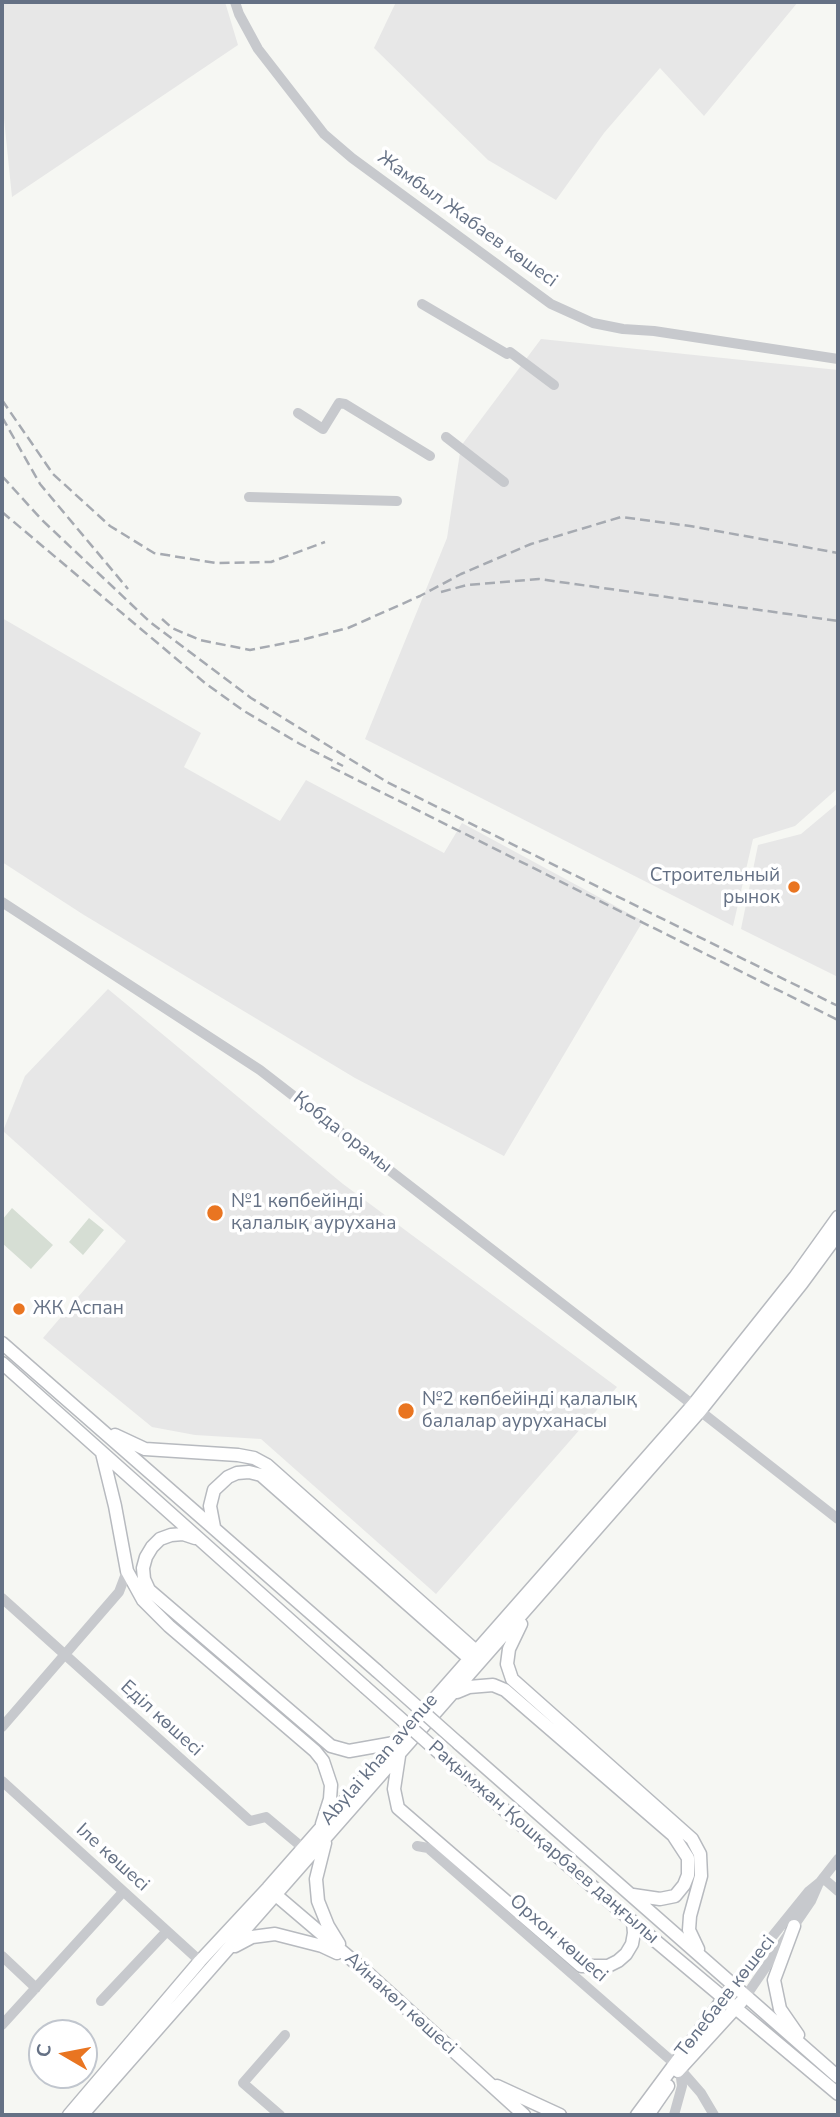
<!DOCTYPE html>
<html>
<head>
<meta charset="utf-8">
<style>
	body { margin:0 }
	#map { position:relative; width:840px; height:2117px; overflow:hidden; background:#f6f7f3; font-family:"Nunito Sans",sans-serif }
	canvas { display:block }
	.frame { position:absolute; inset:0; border:4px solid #657185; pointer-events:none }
	.north { position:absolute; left:28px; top:2019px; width:70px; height:70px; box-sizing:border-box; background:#fff; border:2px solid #c1c6ce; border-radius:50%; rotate:280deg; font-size:19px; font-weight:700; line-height:28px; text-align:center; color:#657185 }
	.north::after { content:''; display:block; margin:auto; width:24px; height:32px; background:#e97521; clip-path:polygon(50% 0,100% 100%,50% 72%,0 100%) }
</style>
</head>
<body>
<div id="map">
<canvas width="840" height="2117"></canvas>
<div class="frame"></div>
<div class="north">С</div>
</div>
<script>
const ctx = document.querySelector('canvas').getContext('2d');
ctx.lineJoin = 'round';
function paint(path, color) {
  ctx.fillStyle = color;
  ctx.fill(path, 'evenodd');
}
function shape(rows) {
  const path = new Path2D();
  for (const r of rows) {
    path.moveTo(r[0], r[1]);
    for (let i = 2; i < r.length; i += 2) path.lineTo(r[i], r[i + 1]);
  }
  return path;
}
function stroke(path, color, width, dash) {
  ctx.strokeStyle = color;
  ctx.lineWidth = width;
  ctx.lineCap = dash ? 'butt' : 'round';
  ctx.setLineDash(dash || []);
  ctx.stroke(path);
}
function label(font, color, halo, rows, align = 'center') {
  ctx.font = font + ' "Nunito Sans",sans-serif';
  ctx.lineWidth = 7;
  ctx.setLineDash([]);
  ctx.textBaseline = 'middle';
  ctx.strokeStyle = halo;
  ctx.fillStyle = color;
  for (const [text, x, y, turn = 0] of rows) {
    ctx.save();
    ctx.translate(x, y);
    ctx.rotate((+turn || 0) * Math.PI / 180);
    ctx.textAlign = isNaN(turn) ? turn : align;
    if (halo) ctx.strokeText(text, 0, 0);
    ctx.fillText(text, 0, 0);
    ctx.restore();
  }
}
paint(shape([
	[2,2,225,2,238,45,12,197,2,99],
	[396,2,798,2,704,116,660,68,604,133,556,200,488,160,374,48],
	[541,339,838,370,838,788,795,826,753,839,733,926,365,739,447,538,461,446],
	[2,618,201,733,184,767,280,821,306,780,444,853,462,823,643,921,504,1156,355,1078,84,915,2,862],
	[838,803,838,977,741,929,758,845,801,834],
	[108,989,343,1184,617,1387,436,1594,261,1439,195,1435,152,1427,43,1338,126,1241,3,1131,25,1076]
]), '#e7e7e7');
paint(shape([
	[12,1208,53,1245,31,1269,2,1243,2,1220],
	[89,1218,104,1230,83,1255,69,1242]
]), '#d6ded4');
const major = shape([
	[2,1343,377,1671],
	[2,1363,365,1687],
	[115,1435,145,1449,238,1455,254,1458,267,1465,476,1651],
	[102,1453,115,1506,127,1571,143,1600,169,1626,315,1751,323,1761,331,1785,330,1799,322,1824],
	[214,1527,210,1506,214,1490,228,1477,237,1473,249,1472,261,1475,470,1659],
	[195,1538,183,1534,171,1535,160,1539,152,1547,146,1557,143,1568,144,1579,149,1590,331,1746,349,1751,394,1743],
	[521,1624,509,1649,507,1664,512,1679,692,1839,700,1854,701,1876,690,1916,689,1930,698,1949],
	[457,1692,469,1687,493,1685,505,1690,673,1835,688,1858,688,1875,684,1885,675,1896,660,1899,633,1895],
	[458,1743,838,2077],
	[399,1756,394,1789,398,1808,581,1966,608,1966,618,1961,626,1954,632,1944,634,1933,633,1922],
	[445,1758,633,1922,838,2094],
	[325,1843,316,1879,318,1901,328,1926,339,1944],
	[270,1890,371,1976,524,2115],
	[794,1926,774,1980,780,2009,798,2035],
	[235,1946,252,1937,275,1934,322,1946,337,1953],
	[678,2071,741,2002],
	[497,2086,560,2115],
	[69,2115,200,1961,268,1888,693,1405,795,1277,838,1217],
	[82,2115,700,1411,802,1283,838,1234],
	[637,2115,729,1991],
	[648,2115,668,2086]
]);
stroke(major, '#b7babf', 15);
stroke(shape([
	[235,2,239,14,258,49,324,134,352,158,551,304,593,323,623,329,654,331,838,359],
	[422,304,507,354],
	[510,352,554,385],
	[298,413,323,429,339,403,345,404,430,456],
	[446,437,504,482],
	[249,497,397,501],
	[2,902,260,1070,693,1405],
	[700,1411,838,1519],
	[2,1598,250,1821,266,1817,303,1848],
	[2,1727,119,1592,127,1571],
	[2,1781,200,1961],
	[417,1846,428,1848,675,2064],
	[823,1878,838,1891],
	[2,1956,36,1988],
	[733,1985,809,1891,820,1882,838,1859],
	[746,1996,811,1901,818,1885],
	[101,2001,167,1931],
	[2,2025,123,1892],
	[680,2069,701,2093,714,2115],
	[280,2115,243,2083,285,2035],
	[674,2115,682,2086,680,2070]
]), '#c7c9cd', 10);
stroke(major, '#fff', 12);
stroke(shape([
	[2,400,53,474,110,526,154,553,216,563,271,562,325,542],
	[2,417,40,484,128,589],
	[2,476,42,520,150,622,251,698,387,782,838,1006],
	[2,512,205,683,244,711,300,744,343,766],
	[441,592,467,585,539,579,838,621],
	[162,619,172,628,200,640,250,650,301,640,348,628,420,596,461,574,531,544,621,517,690,526,838,553],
	[331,767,838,1020]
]), '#a6aab1', 2.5, [10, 5]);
const majorBridge = shape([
	[377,1671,458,1743],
	[365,1687,445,1758]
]);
stroke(majorBridge, '#b7babf', 15, []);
stroke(majorBridge, '#fff', 12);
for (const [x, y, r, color] of [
	[794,887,7,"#e97521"],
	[215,1213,9,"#e97521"],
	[19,1309,7,"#e97521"],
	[406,1411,9,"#e97521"]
]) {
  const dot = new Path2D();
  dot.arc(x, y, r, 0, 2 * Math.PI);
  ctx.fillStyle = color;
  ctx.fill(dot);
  stroke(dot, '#fff', 2.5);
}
label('19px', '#657185', '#fff', [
	["Жамбыл Жабаев көшесі",467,220,36],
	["Қобда орамы",342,1133,38],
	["Еділ көшесі",161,1719,42],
	["Abylai khan avenue",380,1760,-49],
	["Рақымжан Қошқарбаев даңғылы",543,1843,41],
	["Іле көшесі",112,1858,42],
	["Орхон көшесі",558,1939,41],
	["Төлебаев көшесі",726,1997,-52],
	["Айнакөл көшесі",400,2004,42]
]);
label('19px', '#657185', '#fff', [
	["Строительный",780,876,"right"],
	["рынок",780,898,"right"],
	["№1 көпбейінді",231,1202],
	["қалалық аурухана",231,1224],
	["ЖК Аспан",33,1309],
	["№2 көпбейінді қалалық",422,1400],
	["балалар ауруханасы",422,1422]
], 'left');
</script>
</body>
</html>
